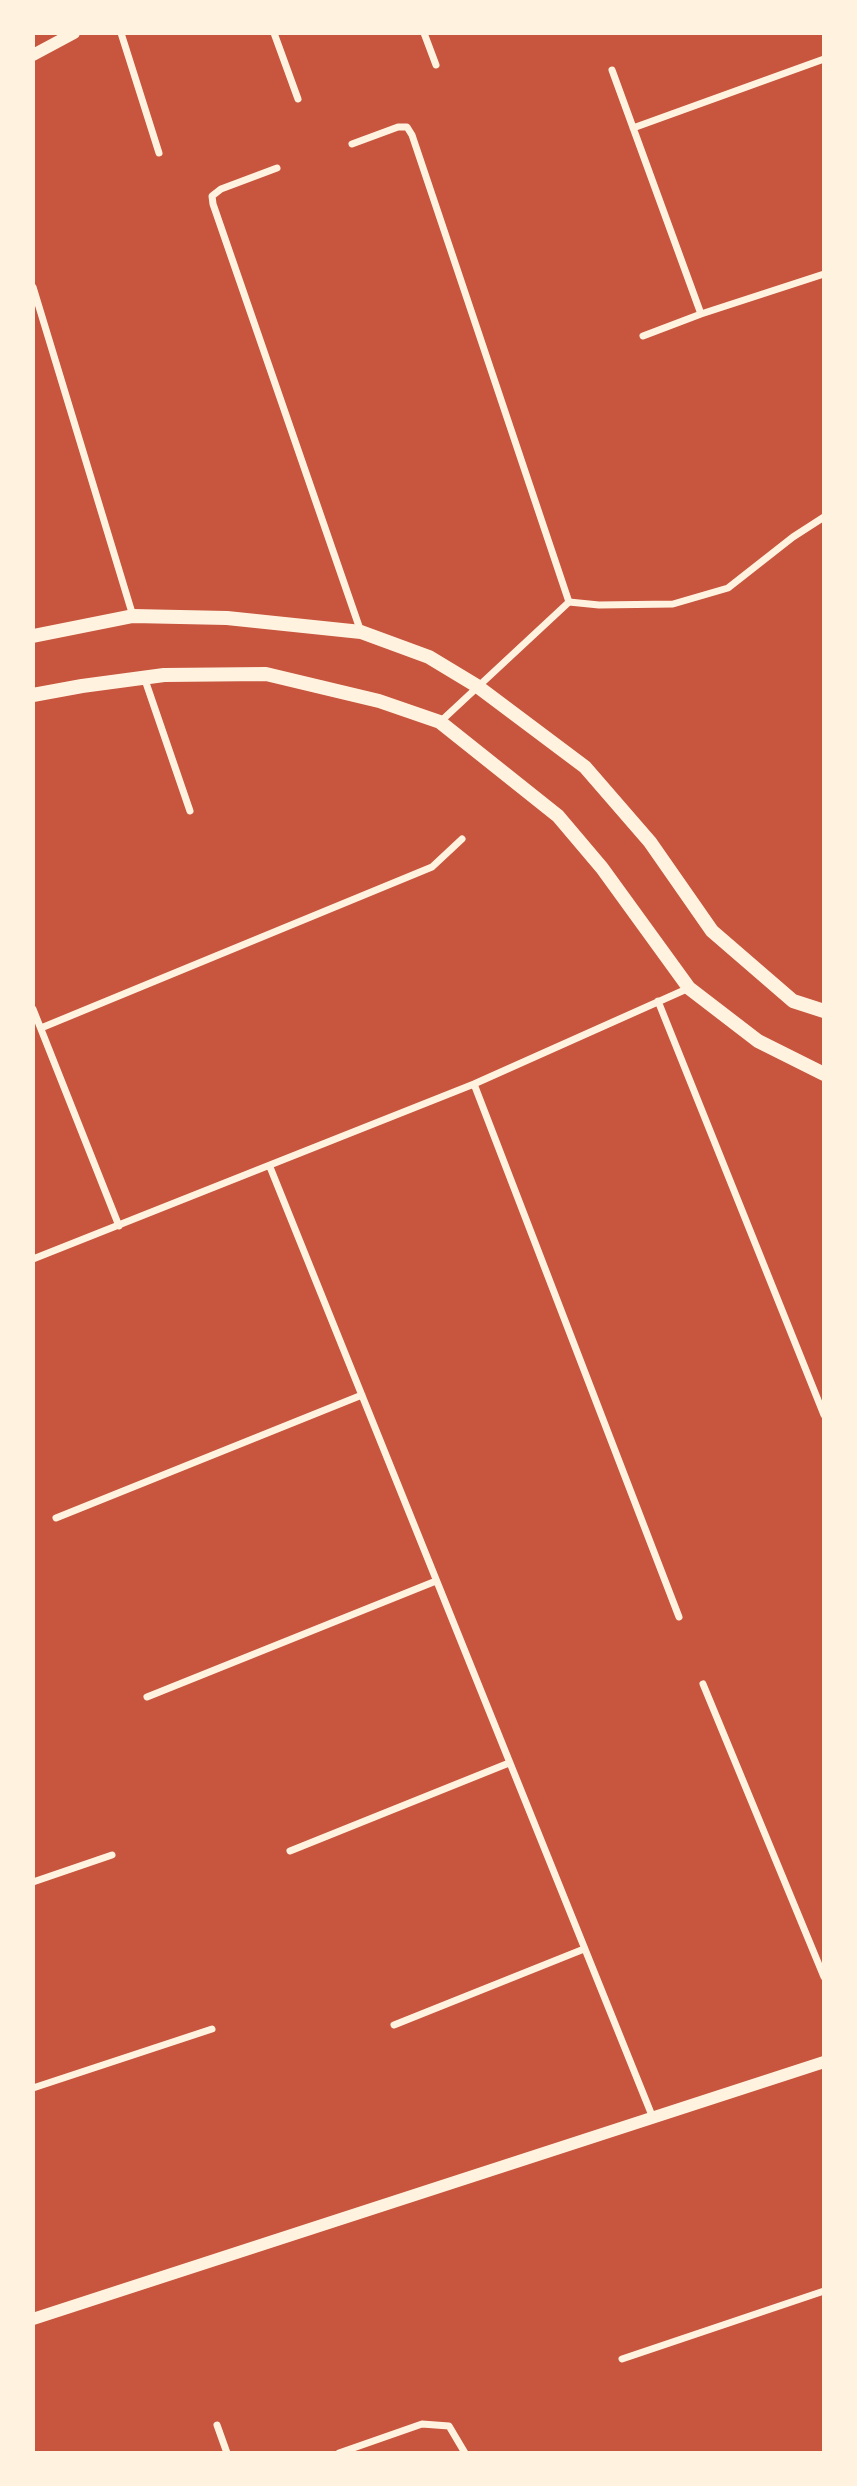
<!DOCTYPE html>
<html>
<head>
<meta charset="utf-8">
<style>
	body { margin:0 }
	#map { position:relative; width:857px; height:2486px; overflow:hidden; background:#c8553d; font-family:Helvetica,sans-serif }
	canvas { display:block }
	.frame { position:absolute; inset:0; border:35px solid #fff3e0; pointer-events:none }
</style>
</head>
<body>
<div id="map">
<canvas width="857" height="2486"></canvas>
<div class="frame"></div>
</div>
<script>
const ctx = document.querySelector('canvas').getContext('2d');
ctx.lineJoin = 'round';
function shape(rows) {
  const path = new Path2D();
  for (const r of rows) {
    path.moveTo(r[0], r[1]);
    for (let i = 2; i < r.length; i += 2) path.lineTo(r[i], r[i + 1]);
  }
  return path;
}
function stroke(path, color, width, dash) {
  ctx.strokeStyle = color;
  ctx.lineWidth = width;
  ctx.lineCap = dash ? 'butt' : 'round';
  ctx.setLineDash(dash || []);
  ctx.stroke(path);
}
stroke(shape([
	[121,33,159,153],
	[274,33,298,99],
	[424,33,436,65],
	[612,70,701,314],
	[633,128,824,59],
	[352,144,398,127,407,127,412,135,569,602],
	[277,168,221,189,212,196,213,204,361,632],
	[33,287,133,616],
	[643,336,701,314,824,274],
	[144,677,190,811],
	[440,722,569,602,599,605,673,604,728,588,793,537,824,517],
	[658,1001,824,1415],
	[33,1009,119,1226],
	[41,1028,432,867,462,839],
	[474,1084,679,1617],
	[270,1167,653,2118],
	[33,1259,474,1084,689,988],
	[56,1518,362,1395],
	[703,1684,824,1977],
	[147,1697,436,1581],
	[290,1851,509,1763],
	[33,1882,112,1855],
	[394,2025,584,1949],
	[33,2088,212,2029],
	[622,2359,824,2291],
	[217,2425,227,2453],
	[339,2453,422,2424,449,2426,465,2453]
]), '#fff3e0', 7);
stroke(shape([
	[33,55,74,33],
	[33,2319,824,2062]
]), '#fff3e0', 12);
stroke(shape([
	[33,636,133,616,227,618,361,632,429,657,477,686,585,767,650,842,712,931,793,1001,824,1011],
	[33,695,82,686,164,675,266,674,379,701,440,722,558,816,602,868,689,988,758,1041,824,1074]
]), '#fff3e0', 14);
</script>
</body>
</html>
